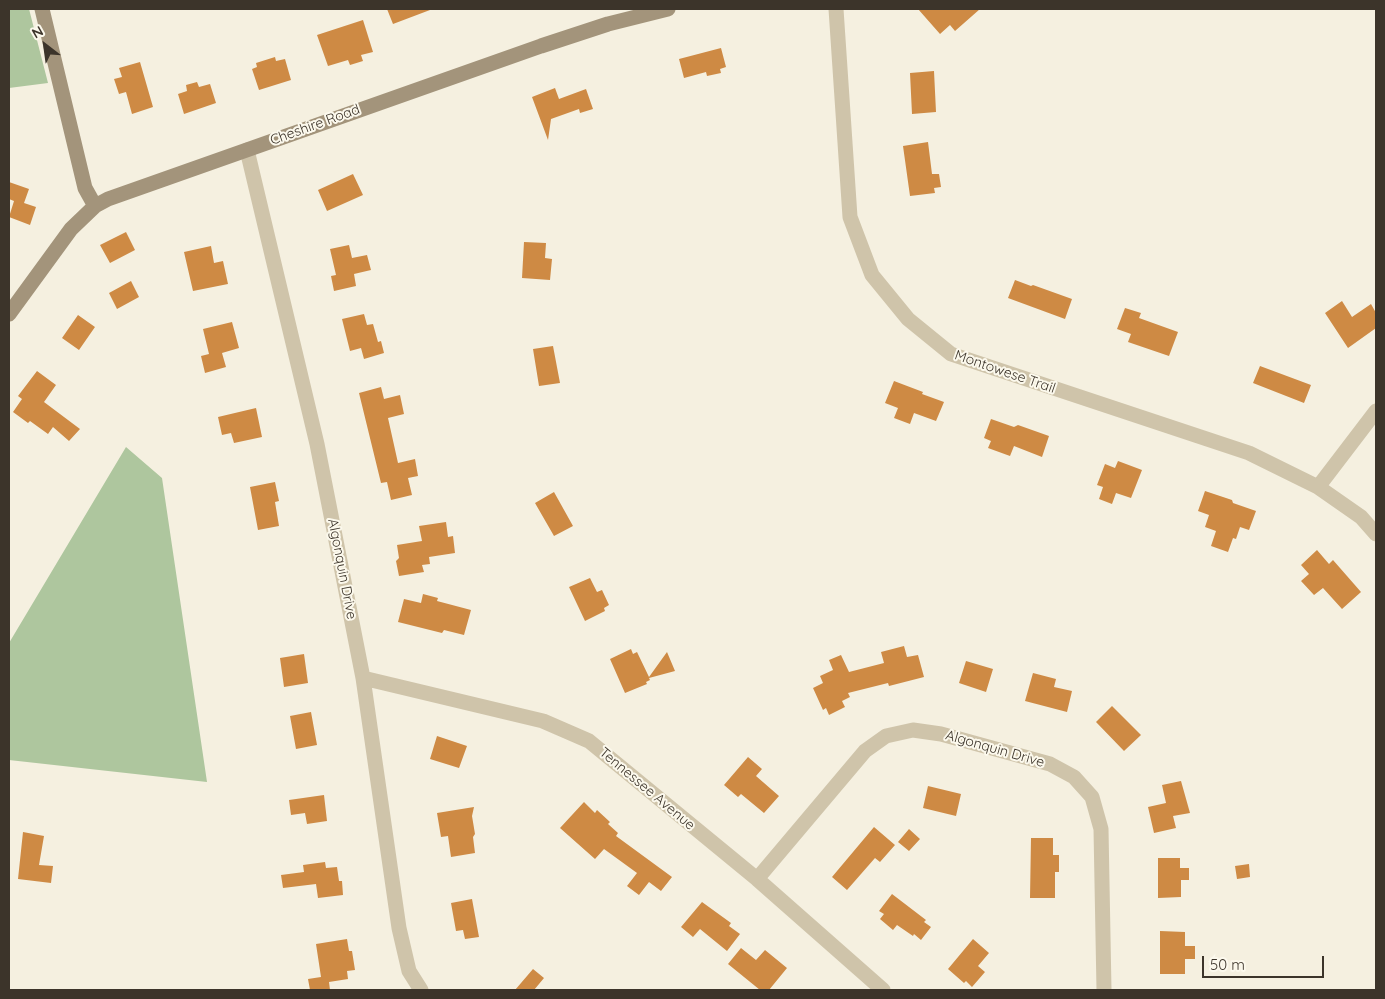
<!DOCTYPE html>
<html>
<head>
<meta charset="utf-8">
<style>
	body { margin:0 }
	#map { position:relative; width:1385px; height:999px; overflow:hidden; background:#f5f0e0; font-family:Quicksand,sans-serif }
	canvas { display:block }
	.frame { position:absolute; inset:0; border:10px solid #3c342a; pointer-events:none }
	.north { position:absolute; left:20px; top:20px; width:50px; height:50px; -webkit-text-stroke:4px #fcf9ed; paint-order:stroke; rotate:330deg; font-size:14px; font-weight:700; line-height:20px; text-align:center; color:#3c342a }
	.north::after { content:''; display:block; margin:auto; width:18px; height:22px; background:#3c342a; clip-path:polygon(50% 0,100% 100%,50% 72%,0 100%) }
	.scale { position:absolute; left:1202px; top:956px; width:122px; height:22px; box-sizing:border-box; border:2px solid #3c342a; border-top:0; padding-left:6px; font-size:15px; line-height:18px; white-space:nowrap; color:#3c342a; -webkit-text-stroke:4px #fcf9ed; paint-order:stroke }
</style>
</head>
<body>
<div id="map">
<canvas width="1385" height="999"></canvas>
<div class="frame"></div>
<div class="north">N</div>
<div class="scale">50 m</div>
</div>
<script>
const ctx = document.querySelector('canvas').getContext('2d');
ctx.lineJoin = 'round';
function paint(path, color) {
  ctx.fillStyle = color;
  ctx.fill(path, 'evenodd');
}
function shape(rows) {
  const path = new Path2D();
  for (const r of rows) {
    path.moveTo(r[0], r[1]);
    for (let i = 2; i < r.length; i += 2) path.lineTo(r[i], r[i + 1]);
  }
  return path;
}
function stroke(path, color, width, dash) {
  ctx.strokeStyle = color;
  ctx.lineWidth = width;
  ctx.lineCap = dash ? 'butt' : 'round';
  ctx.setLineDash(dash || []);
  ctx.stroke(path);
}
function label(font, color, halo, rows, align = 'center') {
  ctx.font = font + ' Quicksand,sans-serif';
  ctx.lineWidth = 4;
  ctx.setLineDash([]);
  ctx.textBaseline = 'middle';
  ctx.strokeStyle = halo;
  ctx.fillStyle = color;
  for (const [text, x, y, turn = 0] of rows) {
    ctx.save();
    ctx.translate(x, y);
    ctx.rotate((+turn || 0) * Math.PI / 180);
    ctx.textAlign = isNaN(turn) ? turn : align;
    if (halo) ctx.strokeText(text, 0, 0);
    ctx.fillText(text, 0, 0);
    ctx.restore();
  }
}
paint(shape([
	[9,9,29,9,48,83,9,88],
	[126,447,162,478,207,782,9,760,9,643]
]), '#aec69e');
paint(shape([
	[387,9,430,9,430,10,393,24],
	[918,9,980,9,955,31,950,25,940,34],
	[363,20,373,52,361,55,363,61,350,65,348,60,328,66,317,35],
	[721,48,726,67,720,69,721,73,707,76,706,72,684,78,679,59],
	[275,57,276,61,285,59,291,80,259,90,252,69,257,67,256,63],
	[140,62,153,107,132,114,126,92,119,94,114,79,122,77,119,68],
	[934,71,936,112,912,114,910,73],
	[197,82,199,87,210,84,216,103,184,114,178,94,187,91,186,85],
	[555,88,559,99,586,89,593,109,580,113,579,109,551,119,548,140,532,97],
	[928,142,932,174,939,174,941,187,934,188,935,193,910,196,903,146],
	[353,174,363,195,327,211,318,190],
	[9,182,29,189,24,203,36,207,30,225,9,217,14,201,9,199],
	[126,232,135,250,110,263,100,245],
	[524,242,546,243,545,258,552,259,550,280,522,278],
	[349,245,352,258,367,255,371,270,354,274,356,286,334,291,331,276,336,275,330,249],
	[211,246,214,263,223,261,228,284,193,291,184,252],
	[1015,280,1031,286,1033,285,1072,299,1065,319,1008,298],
	[131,281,139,297,117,309,109,293],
	[1342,301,1352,317,1371,304,1376,313,1376,328,1348,348,1325,313],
	[1125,308,1141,313,1139,318,1178,332,1169,356,1128,342,1131,334,1117,329],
	[364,314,367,325,373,324,378,342,381,341,384,353,364,359,361,348,350,351,342,319],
	[78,315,95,327,79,350,62,338],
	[232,322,239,348,222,353,226,367,205,373,201,356,209,354,203,329],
	[553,346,560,383,539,386,533,349],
	[1260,366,1311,385,1304,403,1253,383],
	[37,371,56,385,44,402,80,429,69,441,53,427,48,434,30,421,28,423,13,412,22,399,18,396],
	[894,381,923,392,922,394,944,402,936,421,914,413,910,424,894,418,898,408,885,403],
	[381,387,384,399,400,395,404,414,388,418,398,463,415,459,418,476,408,478,412,495,391,500,387,482,381,483,359,393],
	[256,408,262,437,234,443,231,433,222,435,218,417],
	[991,419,1014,427,1018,425,1049,436,1042,457,1014,446,1010,456,988,448,991,441,984,438],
	[1118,461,1142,470,1131,498,1116,493,1112,504,1099,499,1103,487,1097,485,1105,464,1115,468],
	[275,482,279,501,275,502,279,526,258,530,250,487],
	[1205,491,1232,500,1233,503,1256,511,1249,530,1240,527,1236,539,1233,538,1228,552,1211,546,1216,531,1205,527,1209,515,1198,511],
	[554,492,573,526,554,536,535,503],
	[446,522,448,537,453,536,455,553,429,557,430,564,422,565,424,572,399,576,396,561,399,558,397,545,422,541,419,526],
	[1317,550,1329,564,1333,560,1361,592,1342,609,1323,588,1314,595,1301,581,1309,574,1301,565],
	[590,578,597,592,602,590,609,605,604,608,605,611,585,621,569,587],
	[423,594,438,598,437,601,471,610,464,635,444,630,442,633,398,622,404,599,421,603],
	[904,646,907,657,918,655,924,677,889,686,888,683,848,693,850,697,842,701,845,707,829,715,826,708,823,710,813,688,823,683,820,676,833,670,829,660,841,655,849,672,884,663,881,652],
	[631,649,633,654,637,652,649,677,667,652,675,671,649,678,650,680,646,682,647,684,625,693,610,659],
	[304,654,308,683,284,687,280,658],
	[966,661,993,669,986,692,959,683],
	[1033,673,1056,679,1054,687,1072,691,1067,712,1025,701],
	[1112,706,1141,735,1124,751,1096,722],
	[311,712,317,745,296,749,290,716],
	[437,736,467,746,459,768,430,759],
	[748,757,762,769,756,776,779,796,764,813,741,794,738,797,724,785],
	[1181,781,1190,813,1173,816,1176,828,1154,833,1148,807,1166,803,1162,785],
	[928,786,961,794,956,816,923,808],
	[324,795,327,821,307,824,305,813,291,815,289,800],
	[584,802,595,813,597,810,610,822,608,824,618,833,616,836,672,877,661,891,649,882,639,895,627,886,637,873,604,849,595,859,560,828],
	[474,807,472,816,475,834,473,837,475,853,451,857,448,836,441,837,437,813],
	[874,827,895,845,880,862,875,858,847,890,832,877],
	[909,829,920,839,909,851,898,842],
	[23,832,44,836,39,865,53,866,51,883,18,879],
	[1031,838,1053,838,1053,855,1059,855,1059,872,1055,872,1055,898,1030,898],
	[1158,858,1180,858,1180,868,1189,868,1189,880,1181,880,1181,897,1158,898],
	[325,862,326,868,337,867,339,881,342,881,343,895,318,898,316,884,283,888,281,875,304,872,303,865],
	[1249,864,1250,877,1237,879,1235,866],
	[892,894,926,920,924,922,931,927,921,940,914,934,913,936,897,925,893,930,880,919,884,914,879,911],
	[472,899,479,937,465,939,463,930,456,931,451,903],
	[702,902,731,923,729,926,740,934,727,951,700,929,693,937,681,927],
	[1160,931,1185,932,1185,946,1195,946,1195,959,1185,959,1185,974,1160,974],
	[347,939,349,951,352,951,355,970,347,971,348,979,329,982,330,990,310,990,308,979,321,977,316,944],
	[973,939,989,953,978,966,985,972,972,987,966,981,964,983,948,969],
	[741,948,756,960,765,950,787,968,769,990,760,990,728,964],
	[533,969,544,978,534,990,515,990]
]), '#ce8a44');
stroke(shape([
	[836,9,850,217,872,275,908,319,951,354,1249,453,1318,487,1361,517,1376,534],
	[247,150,317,444,363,678,399,928,409,971,421,990],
	[1318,487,1376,411],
	[363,678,543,721,589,741,757,879,883,990],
	[757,879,865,751,886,736,913,730,941,734,1050,764,1074,777,1092,797,1101,829,1104,990]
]), '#cfc4aa', 15);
stroke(shape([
	[42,9,85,188,95,206],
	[9,314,71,229,95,206,108,199,541,46,608,24,668,9]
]), '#a3947b', 15);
label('14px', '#3c342a', '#fcf9ed', [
	["Cheshire Road",315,125,-20],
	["Montowese Trail",1005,372,19],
	["Algonquin Drive",342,569,79],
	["Algonquin Drive",995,749,16],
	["Tennessee Avenue",647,789,40]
]);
</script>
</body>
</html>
